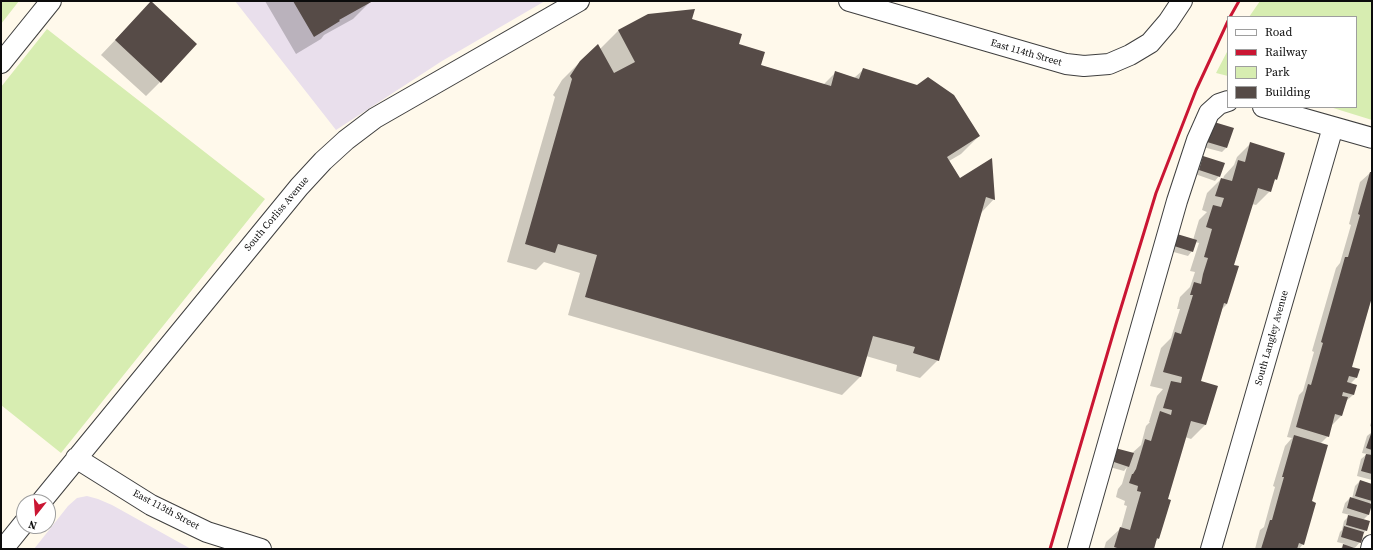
<!DOCTYPE html>
<html>
<head>
<meta charset="utf-8">
<style>
	body { margin:0 }
	#map { position:relative; width:1373px; height:550px; overflow:hidden; background:#fff9eb; font-family:"Source Serif 4",serif }
	canvas { display:block }
	.frame { position:absolute; inset:0; border:2px solid #0c0c0c; pointer-events:none }
	.legend { position:absolute; left:1227px; top:16px; width:130px; height:92px; box-sizing:border-box; background:#fff; border:1px solid #9e9e9e; margin:0; padding:5px 7px; list-style:none; font-size:12px; color:#0c0c0c }
	.legend li { display:flex; align-items:center; gap:8px; height:20px }
	.legend b { width:20px; border:1px solid #9e9e9e }
	.north { position:absolute; left:16px; top:494px; width:40px; height:40px; box-sizing:border-box; background:#fff; border:1px solid #9e9e9e; border-radius:50%; rotate:197deg; font-size:11px; font-weight:700; line-height:16px; text-align:center; color:#0c0c0c }
	.north::after { content:''; display:block; margin:auto; width:14px; height:18px; background:#ca1633; clip-path:polygon(50% 0,100% 100%,50% 72%,0 100%) }
</style>
</head>
<body>
<div id="map">
<canvas width="1373" height="550"></canvas>
<div class="frame"></div>
<ul class="legend">
<li><b style="height:5px;background:#fff"></b>Road</li>
<li><b style="height:5px;background:#ca1633"></b>Railway</li>
<li><b style="height:11px;background:#d7edb1"></b>Park</li>
<li><b style="height:11px;background:#564b47"></b>Building</li>
</ul>
<div class="north">N</div>
</div>
<script>
const ctx = document.querySelector('canvas').getContext('2d');
ctx.lineJoin = 'round';
function paint(path, color) {
  ctx.fillStyle = color;
  ctx.fill(path, 'evenodd');
}
function shape(rows) {
  const path = new Path2D();
  for (const r of rows) {
    path.moveTo(r[0], r[1]);
    for (let i = 2; i < r.length; i += 2) path.lineTo(r[i], r[i + 1]);
  }
  return path;
}
function stroke(path, color, width, dash) {
  ctx.strokeStyle = color;
  ctx.lineWidth = width;
  ctx.lineCap = dash ? 'butt' : 'round';
  ctx.setLineDash(dash || []);
  ctx.stroke(path);
}
function label(font, color, halo, rows, align = 'center') {
  ctx.font = font + ' "Source Serif 4",serif';
  ctx.lineWidth = 4;
  ctx.setLineDash([]);
  ctx.textBaseline = 'middle';
  ctx.strokeStyle = halo;
  ctx.fillStyle = color;
  for (const [text, x, y, turn = 0] of rows) {
    ctx.save();
    ctx.translate(x, y);
    ctx.rotate((+turn || 0) * Math.PI / 180);
    ctx.textAlign = isNaN(turn) ? turn : align;
    if (halo) ctx.strokeText(text, 0, 0);
    ctx.fillText(text, 0, 0);
    ctx.restore();
  }
}
paint(shape([
	[235,1,545,1,442,61,336,130],
	[87,496,98,499,112,505,191,549,34,549,68,506,77,498]
]), '#e9dfec');
paint(shape([
	[1,1,19,1,1,24],
	[1260,1,1372,1,1372,120,1330,107,1356,107,1356,17,1249,17],
	[47,29,265,199,61,453,1,405,1,87],
	[1228,50,1228,76,1216,73]
]), '#d7edb1');
paint(shape([
	[265,1,371,1,353,19,324,35,321,39,296,54],
	[648,15,691,19,738,44,760,65,823,85,836,72,854,78,863,70,979,136,961,154,949,161,960,179,994,199,981,213,938,360,920,378,896,371,897,365,866,356,860,377,842,395,568,315,580,273,544,262,536,270,507,262,555,97,553,95,562,80,580,62,600,49,618,31],
	[137,17,160,82,146,96,101,55],
	[1210,128,1226,148,1222,152,1203,147],
	[1251,143,1276,179,1273,182,1270,191,1256,205,1252,204,1233,266,1227,304,1222,309,1200,381,1217,387,1205,425,1191,439,1185,437,1166,500,1158,539,1155,542,1153,549,1104,549,1106,542,1121,528,1127,506,1124,505,1125,501,1116,497,1118,489,1122,484,1127,467,1124,471,1106,466,1110,454,1131,454,1141,445,1146,426,1150,422,1149,422,1157,396,1163,389,1150,386,1161,348,1171,338,1180,309,1177,309,1180,297,1190,287,1195,272,1190,271,1199,243,1195,242,1192,251,1188,256,1170,251,1173,240,1193,240,1199,220,1207,212,1202,210,1207,193,1221,179,1223,179,1224,176,1234,165,1237,157],
	[1203,158,1219,176,1215,181,1195,174,1199,162],
	[1370,173,1372,173,1372,297,1350,368,1356,378,1350,384,1356,385,1353,395,1345,402,1342,415,1332,425,1328,436,1320,444,1303,544,1299,549,1255,549,1260,530,1264,527,1271,501,1275,487,1273,486,1285,446,1292,438,1287,437,1299,395,1303,391,1314,352,1312,351,1336,268,1340,263,1351,225,1349,224,1360,182],
	[1372,419,1372,427,1370,426],
	[1372,432,1372,480,1357,476,1361,459,1367,454,1362,453,1367,436],
	[1360,481,1372,485,1372,501,1369,504,1368,515,1363,520,1366,530,1363,534,1360,542,1354,549,1355,549,1340,549,1345,544,1337,542,1340,532,1342,530,1344,521,1350,515,1342,513,1345,503,1350,498,1352,499,1355,486]
]), '#0003');
paint(shape([
	[151,1,197,44,161,83,115,40],
	[293,1,373,1,339,20,340,21,314,37],
	[695,9,692,19,742,34,739,44,765,52,761,65,831,86,835,71,859,79,863,68,917,85,928,77,954,95,980,136,947,157,960,178,992,158,995,200,986,197,939,361,913,353,915,347,873,336,861,377,585,297,597,255,558,244,555,253,525,244,572,79,570,76,580,61,598,44,614,73,635,62,618,30,648,14],
	[1214,122,1234,128,1227,148,1207,142],
	[1250,142,1285,153,1277,180,1275,179,1271,192,1258,188,1234,265,1239,266,1227,304,1224,303,1201,381,1218,386,1206,425,1191,421,1168,499,1171,500,1159,539,1157,538,1154,549,1120,549,1114,547,1120,527,1130,530,1141,492,1137,491,1138,486,1129,483,1132,474,1133,474,1136,469,1145,439,1151,441,1160,411,1171,415,1172,410,1163,408,1171,381,1181,383,1182,377,1163,372,1175,332,1181,334,1193,295,1190,295,1194,282,1201,284,1203,274,1208,258,1204,257,1212,229,1206,227,1213,205,1221,207,1224,198,1215,196,1221,178,1232,181,1238,160,1245,162],
	[1203,156,1225,163,1220,177,1199,170],
	[1370,172,1372,172,1372,297,1352,367,1360,369,1357,378,1349,376,1347,382,1357,385,1354,395,1343,392,1342,396,1348,397,1342,416,1335,414,1329,437,1296,427,1308,384,1311,385,1323,343,1321,342,1345,257,1348,257,1360,215,1358,214],
	[1177,234,1197,240,1193,252,1174,246],
	[1372,431,1372,450,1366,448],
	[1294,435,1328,445,1312,501,1316,503,1304,545,1299,543,1297,549,1261,549,1270,520,1272,520,1280,491,1284,477,1282,477],
	[1115,448,1134,453,1129,467,1111,461],
	[1366,454,1372,455,1372,474,1361,471],
	[1360,480,1372,484,1372,501,1355,496],
	[1350,497,1372,504,1369,515,1347,508],
	[1348,515,1370,521,1367,531,1346,525],
	[1344,526,1364,532,1361,543,1341,537],
	[1343,544,1357,549,1342,549]
]), '#564b47');
const minor = shape([
	[849,1,1066,64,1084,66,1109,64,1130,55,1150,43,1168,22,1182,1],
	[1,63,51,1],
	[1263,107,1372,138],
	[76,458,151,505,207,532,261,549],
	[41,502,299,187,323,161,346,140,375,118,579,1],
	[3,549,24,523],
	[1078,549,1177,201,1197,140,1209,113,1219,104,1228,101],
	[1211,549,1333,127],
	[1371,549,1372,545]
]);
stroke(minor, '#3f3f3f', 22);
stroke(minor, '#fff', 20);
stroke(shape([
	[1230,17,1239,1],
	[1050,549,1116,324,1156,193,1196,90,1228,21]
]), '#ca1633', 3);
label('10px', '#0c0c0c', '#fff', [
	["East 114th Street",1026,53,16],
	["South Corliss Avenue",277,214,-50],
	["South Langley Avenue",1272,338,-74],
	["East 113th Street",166,510,28]
]);
</script>
</body>
</html>
